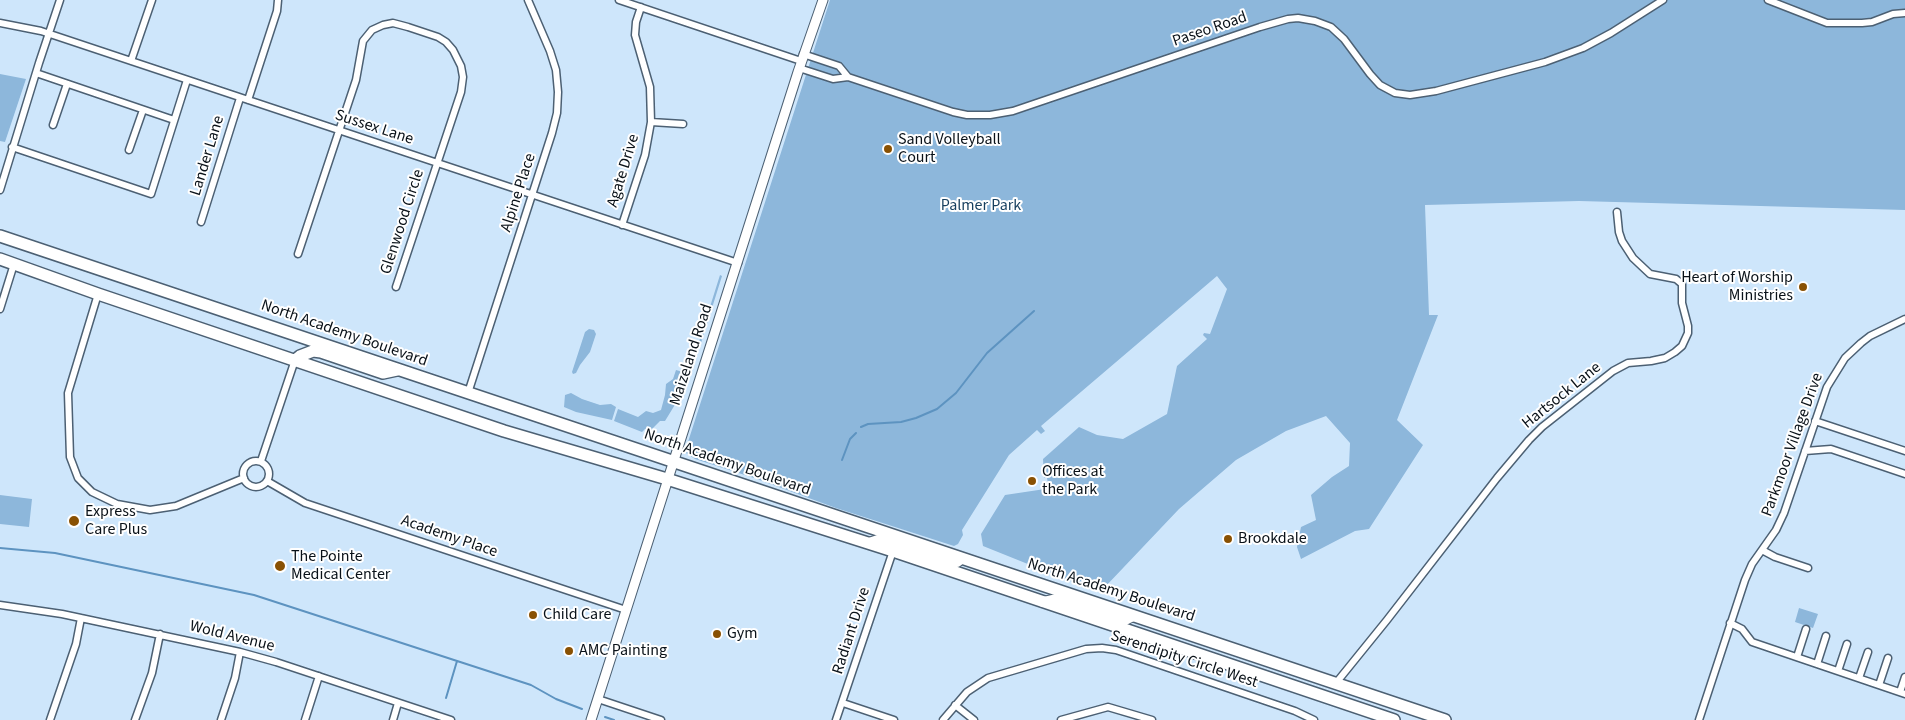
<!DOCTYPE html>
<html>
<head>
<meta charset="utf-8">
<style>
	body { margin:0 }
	canvas { display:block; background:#cee6fb }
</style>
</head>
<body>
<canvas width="1905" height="720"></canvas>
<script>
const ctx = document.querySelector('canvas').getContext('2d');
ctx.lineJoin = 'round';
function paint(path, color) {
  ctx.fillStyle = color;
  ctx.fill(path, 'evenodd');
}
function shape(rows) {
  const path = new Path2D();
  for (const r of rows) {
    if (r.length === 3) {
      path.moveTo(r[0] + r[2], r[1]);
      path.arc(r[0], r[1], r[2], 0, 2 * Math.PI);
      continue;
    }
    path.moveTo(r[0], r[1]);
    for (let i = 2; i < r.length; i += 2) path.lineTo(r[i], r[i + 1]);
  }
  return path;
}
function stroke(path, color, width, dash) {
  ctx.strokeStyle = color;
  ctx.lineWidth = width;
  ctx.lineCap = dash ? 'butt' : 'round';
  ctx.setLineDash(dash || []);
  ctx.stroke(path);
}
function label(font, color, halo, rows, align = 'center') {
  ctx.font = font + ' "Source Sans 3",sans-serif';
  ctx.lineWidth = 4;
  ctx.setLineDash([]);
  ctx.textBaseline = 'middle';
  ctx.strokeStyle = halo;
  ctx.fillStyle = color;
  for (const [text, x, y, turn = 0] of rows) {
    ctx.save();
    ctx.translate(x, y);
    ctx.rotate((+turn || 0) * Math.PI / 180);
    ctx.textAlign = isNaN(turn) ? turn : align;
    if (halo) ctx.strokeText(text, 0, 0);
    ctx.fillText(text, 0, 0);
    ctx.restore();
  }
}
paint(shape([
	[830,0,1905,0,1905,210,1579,201,1425,205,1429,315,1438,315,1397,420,1423,445,1369,529,1355,531,1301,559,1297,547,1301,527,1316,520,1311,495,1332,477,1349,466,1350,443,1326,416,1286,431,1236,460,1179,509,1105,587,1090,589,983,546,981,534,1005,495,1045,489,1045,485,1048,484,1047,478,1044,478,1043,459,1079,427,1097,435,1123,439,1167,414,1177,366,1207,339,1203,335,1204,333,1210,334,1227,289,1217,276,1041,426,1045,431,1041,434,1037,430,1009,455,962,530,963,535,958,544,954,546,836,508,754,478,695,459,686,453,687,445],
	[0,74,26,79,5,142,0,141],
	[720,275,722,276,701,343,697,348],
	[589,329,594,330,596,334,590,352,580,365,576,373,573,374,572,372,585,332],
	[676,370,686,373,676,403,665,421,660,421,651,430,645,429,642,432,614,421,618,409,638,417,646,411,653,413,661,410,665,395,666,384,673,379],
	[571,393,582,399,600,405,611,404,616,407,612,420,576,412,564,407,565,395],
	[0,495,32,499,29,527,0,524],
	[1799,608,1818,614,1813,628,1795,622]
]), '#8db7db');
stroke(shape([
	[861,427,868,424,901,422,916,418,937,409,956,393,987,353,1034,311],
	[842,460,850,439,856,433],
	[0,548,55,553,254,595,531,685,556,699,582,709],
	[446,698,457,661],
	[605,717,614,720]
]), '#5d93c0', 2);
const street = shape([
	[619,0,801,61],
	[1768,0,1827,23,1862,23,1872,22,1893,14,1905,13],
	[0,23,41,31,738,263],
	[803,54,839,66,848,77],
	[131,61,152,0],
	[799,68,833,79,848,77,953,112,967,115,990,115,1013,111,1260,27,1288,19,1298,18,1315,21,1331,27,1344,39,1370,74,1380,85,1395,93,1410,95,1436,91,1545,62,1583,48,1611,33,1663,0],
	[36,73,174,120],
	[248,100,277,11,278,0],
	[651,122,683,124],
	[53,125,67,84],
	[12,147,151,194,187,80],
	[129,150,143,110],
	[0,190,39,63,60,0],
	[201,222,240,98],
	[622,225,645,155,651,122,650,87,635,35,636,22,641,7],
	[298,254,356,80,363,41,372,30,383,25,393,23,408,27,438,37,446,42,453,50,461,66,463,77,461,92,396,287],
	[98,294,68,393,70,457,78,478,92,492,117,504,150,510,176,506,244,478],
	[0,309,14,264],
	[468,393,552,133,557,113,558,92,556,70,550,51,528,0],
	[1815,421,1905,451],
	[1805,451,1831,449,1905,474],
	[256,474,13],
	[261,461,295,360],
	[267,481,305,503,626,610],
	[1762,550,1775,557,1808,568],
	[0,605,62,614,240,652,276,662,451,720],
	[1730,623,1742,629,1752,642,1905,694],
	[1797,657,1806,629],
	[1817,664,1826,636],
	[1838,671,1847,644],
	[1859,678,1868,652],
	[1336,683,1387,620,1497,478,1529,440,1542,427,1613,371,1628,363,1651,361,1665,358,1675,352,1682,346,1688,333,1688,326,1682,303,1682,284,1676,279,1650,274,1633,258,1622,241,1619,232,1617,212],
	[1879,685,1888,658],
	[1900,692,1905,677],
	[598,699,661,720],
	[843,703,894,720],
	[955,705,974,720],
	[50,720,76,644,81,618],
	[135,720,152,673,160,634],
	[221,720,235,678,240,652],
	[305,720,319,676],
	[393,720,398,703],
	[836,720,893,551],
	[943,720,967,692,988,678,1086,649,1102,648,1116,650,1295,711,1314,720],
	[1061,720,1108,707,1152,720],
	[1699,720,1745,580,1752,564,1776,530,1784,513,1827,387,1845,358,1861,343,1870,336,1905,319]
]);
const secondary = shape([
	[591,720,798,72,823,0]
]);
const primary = shape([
	[869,543,878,540,888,542,948,562,957,562,961,559],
	[1043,602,1056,599,1123,621,1133,616]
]);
const highway = shape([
	[0,236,1445,720],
	[0,259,98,294,504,431,667,479,893,551,1394,720],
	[295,360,300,356,313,351,321,352,383,373,397,370]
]);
stroke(street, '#4c6073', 9);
stroke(secondary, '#4c6073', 11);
stroke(primary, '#4c6073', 12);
stroke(highway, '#4c6073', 14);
stroke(street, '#fff', 6);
stroke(secondary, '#fff', 9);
stroke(primary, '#fff', 10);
stroke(highway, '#fff', 11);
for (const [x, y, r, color] of [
	[888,149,5,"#895103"],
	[1803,287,5,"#895103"],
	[1032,481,5,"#895103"],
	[74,521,6,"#895103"],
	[1228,539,5,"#895103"],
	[280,566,6,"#895103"],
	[533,615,5,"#895103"],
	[717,634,5,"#895103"],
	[569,651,5,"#895103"]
]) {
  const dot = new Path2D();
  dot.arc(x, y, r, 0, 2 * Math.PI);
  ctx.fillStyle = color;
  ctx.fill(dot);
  stroke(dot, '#fff', 2);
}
label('16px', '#091118', '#fff', [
	["Paseo Road",1210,30,-19],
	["Sussex Lane",374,128,18],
	["Lander Lane",208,156,-73],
	["Agate Drive",624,171,-73],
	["Alpine Place",519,193,-72],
	["Glenwood Circle",403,222,-72],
	["North Academy Boulevard",344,334,19],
	["Maizeland Road",692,355,-72],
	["Hartsock Lane",1562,396,-39],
	["Parkmoor Village Drive",1793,445,-70],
	["North Academy Boulevard",727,463,19],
	["Academy Place",449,537,19],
	["North Academy Boulevard",1111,591,18],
	["Radiant Drive",852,631,-72],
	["Wold Avenue",232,637,14],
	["Serendipity Circle West",1184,660,18]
]);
label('16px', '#091118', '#fff', [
	["Sand Volleyball",898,140],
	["Court",898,158],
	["Heart of Worship",1793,278,"right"],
	["Ministries",1793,296,"right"],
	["Offices at",1042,472],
	["the Park",1042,490],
	["Express",85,512],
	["Care Plus",85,530],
	["Brookdale",1238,539],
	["The Pointe",291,557],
	["Medical Center",291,575],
	["Child Care",543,615],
	["Gym",727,634],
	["AMC Painting",579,651]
], 'left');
label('16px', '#153e5e', '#fff', [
	["Palmer Park",981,206]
]);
</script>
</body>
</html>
